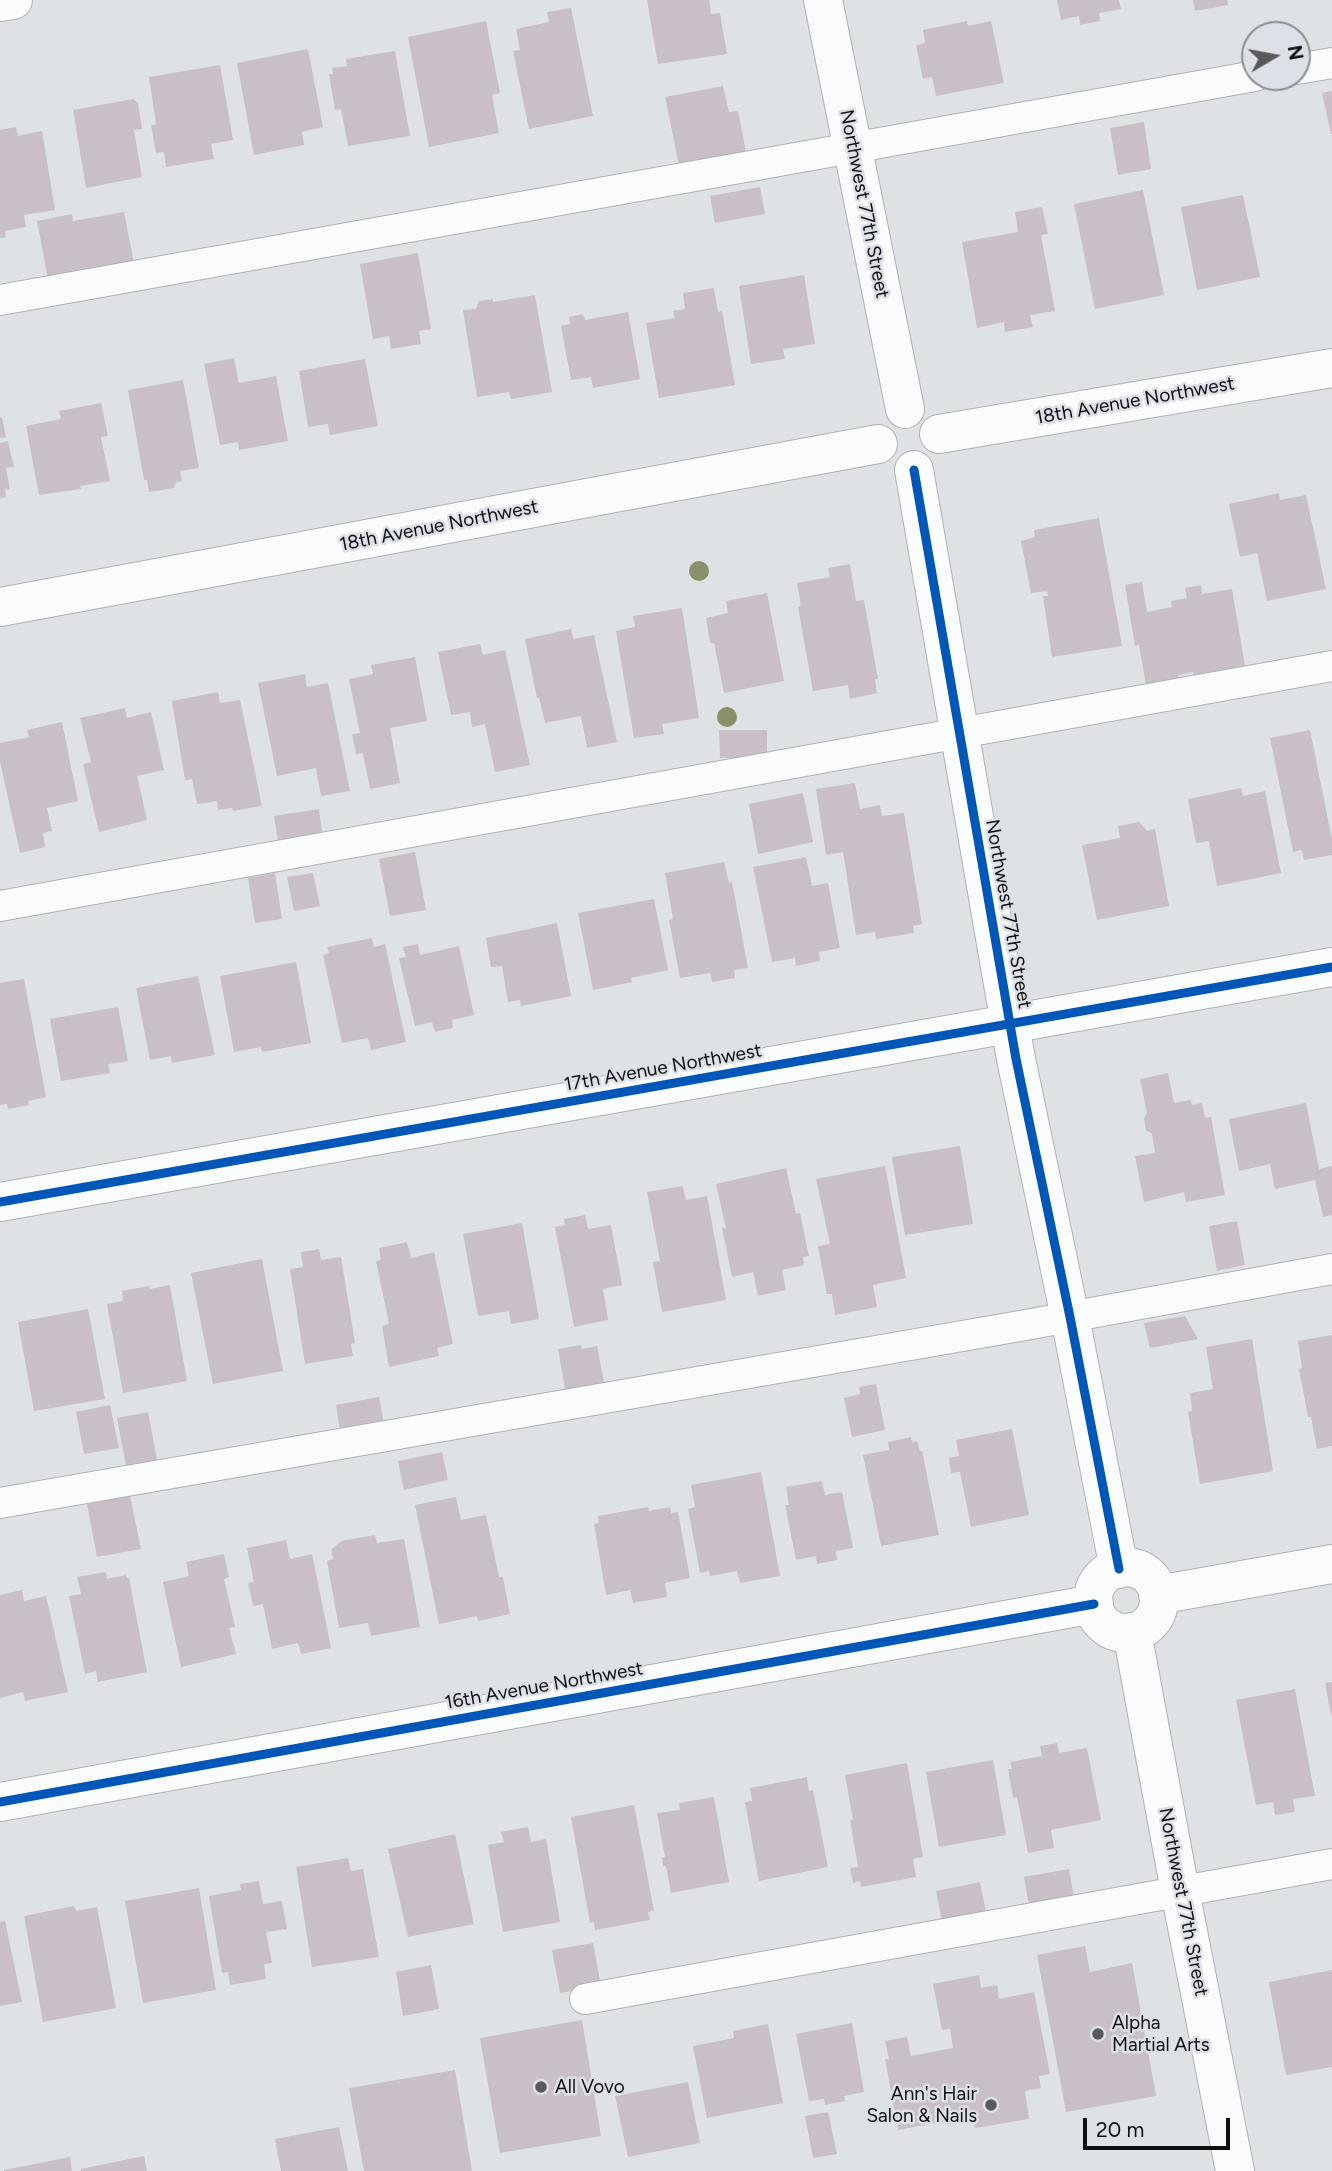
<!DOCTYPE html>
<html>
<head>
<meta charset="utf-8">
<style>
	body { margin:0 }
	#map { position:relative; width:1332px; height:2171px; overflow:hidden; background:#dfe2e5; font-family:Figtree,sans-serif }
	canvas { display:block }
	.north { position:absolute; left:1241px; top:21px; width:70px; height:70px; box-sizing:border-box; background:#dde1e7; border:2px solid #8a8d91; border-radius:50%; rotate:80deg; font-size:19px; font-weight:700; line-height:28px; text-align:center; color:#0e0f11 }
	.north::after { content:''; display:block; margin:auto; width:24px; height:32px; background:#57595b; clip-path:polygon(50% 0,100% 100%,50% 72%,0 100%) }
	.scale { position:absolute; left:1083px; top:2118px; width:147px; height:32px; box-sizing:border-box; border:4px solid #0e0f11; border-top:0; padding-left:9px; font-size:21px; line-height:24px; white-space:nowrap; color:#0e0f11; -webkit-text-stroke:5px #dde1e7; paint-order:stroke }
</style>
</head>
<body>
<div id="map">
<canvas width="1332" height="2171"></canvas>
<div class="north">N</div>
<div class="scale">20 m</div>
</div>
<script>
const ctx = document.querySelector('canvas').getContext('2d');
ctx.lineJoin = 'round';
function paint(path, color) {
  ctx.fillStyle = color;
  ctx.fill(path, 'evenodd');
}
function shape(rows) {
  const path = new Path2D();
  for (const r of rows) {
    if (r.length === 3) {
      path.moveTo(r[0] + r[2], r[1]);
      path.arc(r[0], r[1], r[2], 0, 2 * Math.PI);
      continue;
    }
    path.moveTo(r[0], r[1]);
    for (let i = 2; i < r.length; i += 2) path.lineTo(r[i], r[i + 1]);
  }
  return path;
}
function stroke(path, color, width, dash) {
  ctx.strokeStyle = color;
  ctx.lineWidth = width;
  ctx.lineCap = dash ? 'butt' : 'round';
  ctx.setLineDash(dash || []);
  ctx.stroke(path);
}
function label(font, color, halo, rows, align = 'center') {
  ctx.font = font + ' Figtree,sans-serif';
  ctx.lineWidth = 5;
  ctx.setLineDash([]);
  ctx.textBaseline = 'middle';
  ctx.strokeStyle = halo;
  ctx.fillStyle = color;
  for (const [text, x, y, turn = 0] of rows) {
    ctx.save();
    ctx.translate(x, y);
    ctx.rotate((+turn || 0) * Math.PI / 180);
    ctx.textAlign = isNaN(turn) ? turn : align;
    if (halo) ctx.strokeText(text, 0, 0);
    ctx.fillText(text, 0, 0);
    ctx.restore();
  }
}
paint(shape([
	[647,0,709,0,711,14,720,13,727,54,658,64],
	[1057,0,1119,0,1121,9,1099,13,1100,21,1080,25,1079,16,1061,20],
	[1193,0,1227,0,1228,5,1195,11],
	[571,8,593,116,529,129,513,51,520,50,516,29,549,22,547,12],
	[486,21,500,93,492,95,499,133,429,147,408,37],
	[967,21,968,26,991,21,1004,83,936,96,932,77,923,79,916,45,925,43,923,30],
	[308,49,323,127,302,132,304,145,254,155,237,63],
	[395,51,410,136,348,146,341,109,335,110,329,74,333,74,332,68,347,66,346,59],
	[220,65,233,140,211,144,214,159,166,167,164,152,156,153,151,125,156,124,149,77],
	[723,86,729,112,738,111,746,152,679,165,665,97],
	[1332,91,1332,134,1331,134,1322,93],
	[133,99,138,103,142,129,134,130,142,177,86,188,73,110],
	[1144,122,1151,169,1118,175,1110,128],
	[16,127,18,136,42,131,55,210,24,215,26,227,5,231,6,237,0,238,0,130],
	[760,187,765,214,715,223,710,196],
	[1143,190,1164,295,1095,309,1074,204],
	[1243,195,1260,277,1197,290,1181,207],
	[1042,207,1048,234,1041,235,1055,311,1030,315,1033,327,1005,332,1004,322,977,328,962,242,1018,232,1015,212],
	[124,212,134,263,48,279,37,221,72,214,73,221],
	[418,253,431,329,419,331,421,344,391,349,389,336,373,339,360,264],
	[804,275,815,344,783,349,785,359,751,364,739,286],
	[714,288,718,312,722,311,735,385,659,398,646,323,675,318,673,311,685,309,683,293],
	[535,295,552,392,511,399,509,392,477,397,463,310,476,309,479,301,493,299,493,302],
	[628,312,640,379,593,388,591,377,571,380,561,326,570,324,569,317,583,314,585,320],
	[234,358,239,383,276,376,288,441,239,450,238,442,220,445,204,364],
	[365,359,378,426,330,435,328,424,308,427,299,371],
	[183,380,199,468,180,471,182,481,176,482,174,488,149,492,147,480,144,480,128,390],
	[101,403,108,436,101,437,110,481,80,486,81,489,39,495,26,426,61,419,59,411],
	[2,417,6,437,0,438,0,418],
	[8,441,14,467,6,468,10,489,5,490,6,497,0,498,0,443],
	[1279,493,1280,500,1306,495,1326,589,1267,601,1257,553,1240,557,1229,504],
	[1099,518,1122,646,1052,657,1043,596,1048,596,1047,591,1031,593,1021,541,1035,537,1034,530],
	[850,564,856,601,864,600,878,679,875,679,877,693,850,699,848,685,813,691,798,607,801,606,797,583,830,577,828,568],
	[1142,582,1147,612,1172,607,1171,601,1187,598,1185,588,1201,585,1202,594,1232,589,1245,666,1193,675,1193,672,1178,675,1179,680,1146,685,1139,645,1135,646,1125,585],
	[767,593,784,681,724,693,714,643,710,643,706,618,728,613,726,601],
	[682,608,699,718,662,724,664,734,634,738,616,631,635,627,633,616],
	[571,629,573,639,594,635,617,742,587,748,581,716,545,723,539,698,537,698,525,639],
	[480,644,483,655,505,650,530,765,495,772,485,724,472,727,470,712,451,715,438,652],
	[415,657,427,721,390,728,400,783,370,789,363,753,356,754,352,734,360,733,349,679,373,674,371,665],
	[305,674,307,687,328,683,350,791,321,796,316,768,277,776,258,683],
	[218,692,220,703,240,700,262,806,233,811,232,808,218,810,217,801,197,804,192,779,185,780,172,701],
	[125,708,127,718,151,712,164,770,137,776,147,820,99,832,83,764,91,762,80,718],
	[62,722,78,801,47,808,52,831,43,833,45,847,20,853,0,761,0,743,29,737,27,730],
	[719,730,767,730,767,758,720,758],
	[1310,730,1332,839,1332,855,1304,860,1302,850,1293,852,1270,738],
	[855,783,860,809,880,805,882,816,904,813,922,924,913,926,914,933,876,939,875,932,856,935,843,852,826,855,816,789],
	[1241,788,1243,796,1265,791,1281,873,1217,886,1209,841,1196,843,1188,799],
	[803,793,813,842,758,854,749,804],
	[319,809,323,840,279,847,274,816],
	[1139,822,1147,831,1155,829,1169,906,1097,920,1082,845,1120,838,1118,826],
	[415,852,426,910,390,916,379,859],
	[806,857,812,886,828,883,840,948,819,952,820,961,796,966,795,958,772,962,753,867],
	[724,862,729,883,732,882,748,968,734,970,735,978,712,982,710,973,680,978,669,920,673,919,665,873],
	[275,873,282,919,255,923,248,878],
	[313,873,320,906,294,911,287,877],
	[654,899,668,970,631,978,632,982,593,990,578,913],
	[557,923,571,996,521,1006,520,1000,508,1002,502,966,491,967,486,938],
	[372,938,374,947,385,944,406,1042,371,1050,368,1038,342,1043,323,955,329,953,327,947],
	[418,944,420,955,459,946,474,1015,452,1020,453,1028,435,1032,432,1022,415,1026,399,958,406,957,403,947],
	[296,962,311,1043,262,1052,261,1047,234,1052,220,976],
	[198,976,215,1055,172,1063,171,1056,150,1060,136,988],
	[24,979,46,1097,28,1101,29,1105,8,1109,7,1104,0,1105,0,983],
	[118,1007,128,1061,108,1064,110,1073,61,1081,50,1019],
	[1168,1073,1174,1103,1191,1100,1192,1105,1202,1103,1205,1118,1211,1117,1225,1195,1186,1202,1184,1192,1144,1202,1135,1156,1155,1153,1152,1134,1146,1130,1144,1118,1147,1113,1140,1079],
	[1306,1103,1319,1169,1332,1166,1332,1215,1323,1217,1315,1180,1275,1189,1270,1164,1239,1171,1229,1119],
	[960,1146,973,1224,905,1235,892,1157],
	[885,1166,906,1278,873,1285,877,1307,835,1315,832,1294,827,1294,818,1246,830,1244,816,1179],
	[786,1168,796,1214,800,1213,809,1256,803,1257,804,1265,782,1270,786,1290,758,1296,753,1272,732,1277,722,1228,726,1228,716,1184],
	[683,1186,686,1200,707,1196,726,1300,662,1312,653,1262,660,1261,647,1192],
	[585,1215,588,1229,611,1225,622,1285,603,1289,608,1320,574,1327,555,1227,565,1225,564,1219],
	[1237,1221,1245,1265,1217,1271,1209,1226],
	[522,1223,539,1319,511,1324,509,1311,478,1316,463,1234],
	[407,1242,411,1258,434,1252,453,1344,437,1348,439,1356,389,1367,382,1326,389,1324,376,1261,381,1260,379,1248],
	[319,1249,321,1260,341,1257,355,1343,351,1344,353,1356,305,1364,290,1269,303,1267,301,1252],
	[262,1259,283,1371,213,1384,191,1273],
	[170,1285,187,1381,123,1393,107,1304,123,1301,122,1291,149,1286,150,1289],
	[88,1309,105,1399,34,1411,18,1322],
	[1185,1316,1198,1339,1150,1348,1144,1323],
	[1332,1335,1332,1446,1317,1449,1311,1417,1308,1417,1299,1369,1302,1368,1298,1341],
	[1252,1339,1273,1471,1200,1484,1188,1412,1192,1411,1190,1393,1213,1389,1206,1347],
	[581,1345,582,1349,597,1346,605,1388,566,1395,558,1349],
	[876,1384,885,1430,852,1437,844,1398,860,1394,859,1387],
	[379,1397,385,1428,341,1436,336,1405],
	[110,1405,119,1448,84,1454,76,1412],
	[148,1412,157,1460,126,1466,117,1418],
	[1012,1429,1029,1515,971,1527,960,1472,951,1473,949,1458,959,1456,956,1440],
	[911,1437,912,1442,917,1441,920,1451,922,1451,939,1535,881,1546,863,1455,889,1450,888,1442],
	[442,1452,448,1480,404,1490,398,1461],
	[761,1472,780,1576,740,1583,737,1571,710,1576,709,1571,700,1573,688,1509,695,1507,691,1485],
	[822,1481,825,1495,842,1492,853,1548,836,1551,837,1560,817,1564,816,1556,796,1560,785,1505,789,1505,786,1487],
	[130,1496,141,1549,97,1557,87,1504],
	[456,1497,461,1520,486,1515,499,1577,503,1577,510,1614,478,1621,477,1616,439,1624,415,1505],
	[648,1507,649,1511,670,1507,671,1513,678,1512,690,1578,665,1583,667,1597,633,1603,630,1590,606,1595,594,1524,599,1523,598,1516],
	[375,1535,377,1543,404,1539,420,1627,371,1636,368,1623,339,1628,327,1561,333,1559,331,1550,341,1541],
	[286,1540,290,1559,312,1554,331,1648,301,1654,298,1643,272,1649,263,1604,253,1606,248,1583,254,1582,247,1548],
	[224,1554,229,1577,224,1579,235,1627,229,1628,236,1654,181,1667,163,1582,189,1576,186,1562],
	[106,1572,107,1579,126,1575,127,1578,129,1578,147,1672,98,1682,96,1671,85,1674,69,1596,81,1594,77,1577],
	[22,1590,24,1601,46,1596,68,1692,25,1701,23,1692,0,1698,0,1595],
	[1332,1682,1332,1715,1331,1715,1325,1683],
	[1295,1689,1315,1796,1293,1799,1295,1812,1275,1815,1273,1802,1256,1805,1236,1700],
	[1057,1743,1059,1753,1087,1748,1101,1820,1051,1830,1054,1848,1028,1853,1017,1797,1013,1798,1008,1769,1012,1769,1010,1762,1042,1756,1040,1746],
	[993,1760,1006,1835,939,1847,926,1772],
	[907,1763,923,1857,913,1859,916,1877,861,1887,860,1881,853,1883,850,1868,858,1867,850,1820,853,1820,845,1775],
	[807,1777,809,1791,813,1790,828,1867,759,1881,745,1802,752,1801,750,1788],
	[714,1797,729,1882,671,1893,666,1866,663,1866,662,1857,665,1857,657,1813,680,1810,679,1803],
	[634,1805,654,1911,648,1912,650,1920,595,1930,594,1922,590,1923,571,1817],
	[528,1827,531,1842,546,1839,560,1922,503,1932,488,1845,504,1842,501,1832],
	[455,1834,474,1924,408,1937,388,1849],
	[348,1858,351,1871,363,1869,379,1957,312,1967,296,1867],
	[1069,1869,1074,1897,1029,1905,1024,1877],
	[259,1881,263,1904,282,1901,287,1929,266,1932,272,1963,264,1964,266,1979,230,1985,228,1972,222,1973,209,1896,241,1890,240,1884],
	[980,1882,986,1912,942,1921,936,1891],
	[199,1888,216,1990,143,2003,125,1901],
	[74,1906,76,1911,97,1907,116,2008,43,2022,24,1916],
	[5,1921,22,2002,0,2006,0,1922],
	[593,1943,601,1986,560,1993,552,1950],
	[1085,1946,1090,1972,1132,1963,1156,2096,1066,2112,1037,1955],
	[431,1965,439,2009,403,2016,396,1972],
	[1332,1970,1332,2067,1286,2075,1269,1982],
	[979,1975,981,1988,997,1985,999,1999,1034,1992,1050,2074,1039,2076,1041,2088,1025,2091,1029,2119,975,2128,973,2116,898,2130,885,2059,889,2059,885,2041,907,2037,911,2056,953,2048,950,2029,942,2030,933,1984],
	[582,2020,601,2136,500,2153,480,2038],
	[852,2023,864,2092,844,2096,845,2101,825,2105,824,2099,809,2101,796,2034],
	[768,2024,783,2103,707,2118,693,2046,734,2038,733,2031],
	[455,2070,472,2171,364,2171,349,2088],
	[688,2082,700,2143,628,2157,615,2096],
	[828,2112,837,2154,813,2158,805,2116],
	[339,2127,348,2171,281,2171,275,2139],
	[144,2156,147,2171,81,2171,81,2169],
	[70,2157,72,2171,4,2171,4,2170]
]), '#c8c0c6');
const lane = shape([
	[1297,69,1332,63],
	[0,300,1255,76],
	[0,906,1332,666],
	[0,1503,1020,1326,1332,1269],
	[585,1999,1332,1864]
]);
const street = shape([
	[823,0,905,409],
	[0,2,13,0],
	[939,434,1332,368],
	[914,470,1016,1059,1070,1317,1119,1569],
	[0,607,878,444],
	[0,1202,1332,967],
	[1126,1600,33],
	[1158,1595,1332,1564],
	[1132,1632,1180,1891,1235,2171],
	[0,1802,1094,1604]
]);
stroke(lane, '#afb1b4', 32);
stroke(street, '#afb1b4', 40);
stroke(lane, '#fafbfb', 30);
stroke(street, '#fafbfb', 38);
stroke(shape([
	[914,470,1016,1059,1070,1317,1119,1569],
	[0,1202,1332,967],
	[0,1802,1094,1604]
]), '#0057b8', 9);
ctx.fillStyle = '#889169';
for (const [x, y] of [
	[699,571],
	[727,717]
]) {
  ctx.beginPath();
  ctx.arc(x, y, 10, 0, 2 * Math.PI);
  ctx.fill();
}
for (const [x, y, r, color] of [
	[1098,2034,7,"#57595b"],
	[541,2087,7,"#57595b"],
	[991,2105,7,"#57595b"]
]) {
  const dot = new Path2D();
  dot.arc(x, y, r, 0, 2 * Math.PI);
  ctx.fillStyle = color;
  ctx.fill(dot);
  stroke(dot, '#dde1e7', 2.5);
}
label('19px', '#0e0f11', '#dde1e7', [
	["Northwest 77th Street",864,204,79],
	["18th Avenue Northwest",1135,401,-10],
	["18th Avenue Northwest",439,526,-11],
	["Northwest 77th Street",1008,914,80],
	["17th Avenue Northwest",663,1068,-10],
	["16th Avenue Northwest",544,1686,-10],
	["Northwest 77th Street",1183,1902,79]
]);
label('19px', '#0e0f11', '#dde1e7', [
	["Alpha",1112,2023],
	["Martial Arts",1112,2045],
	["All Vovo",555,2087],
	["Ann's Hair",977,2094,"right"],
	["Salon & Nails",977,2116,"right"]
], 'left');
</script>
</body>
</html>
